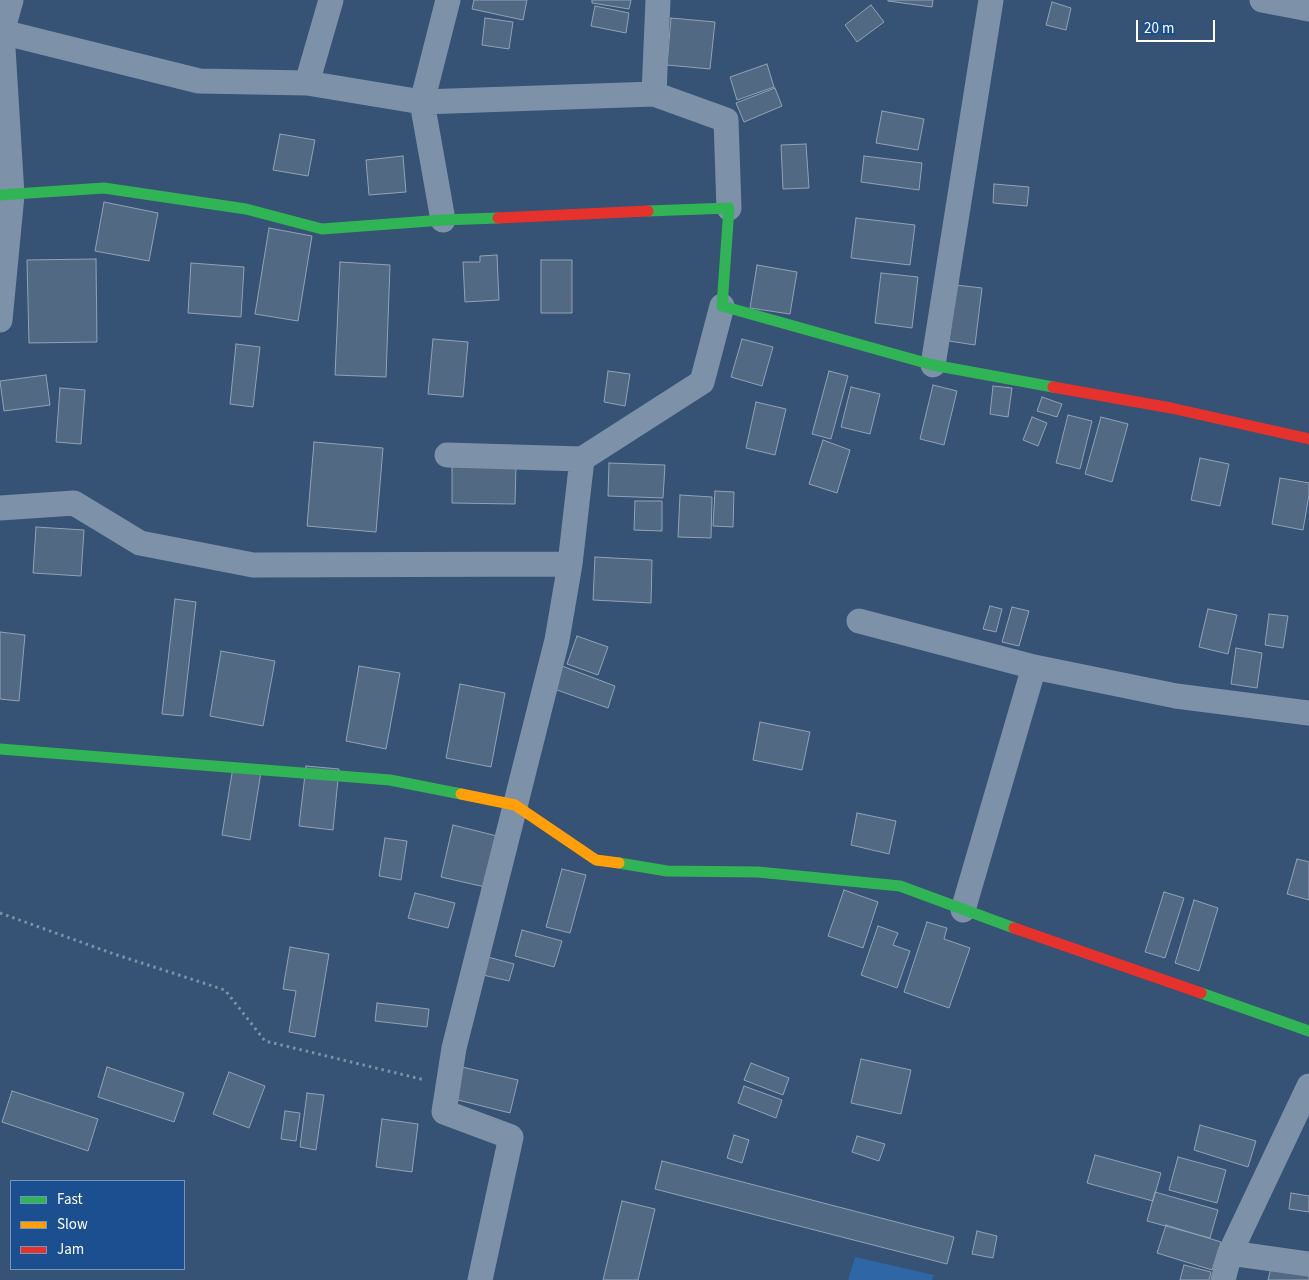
<!DOCTYPE html>
<html>
<head>
<meta charset="utf-8">
<style>
	body { margin:0 }
	#map { position:relative; width:1309px; height:1280px; overflow:hidden; background:#365274; font-family:"Source Sans 3",sans-serif }
	canvas { display:block }
	.legend { position:absolute; left:10px; top:1180px; width:175px; height:90px; box-sizing:border-box; background:#1b4f8f; border:1px solid #7695bc; margin:0; padding:6px 9px; list-style:none; font-size:15px; color:#fff }
	.legend li { display:flex; align-items:center; gap:10px; height:25px }
	.legend b { width:25px; border:1px solid #7695bc }
	.scale { position:absolute; left:1136px; top:20px; width:79px; height:22px; box-sizing:border-box; border:2px solid #fff; border-top:0; padding-left:6px; font-size:15px; line-height:18px; white-space:nowrap; color:#fff; -webkit-text-stroke:4px #1b4f8f; paint-order:stroke }
</style>
</head>
<body>
<div id="map">
<canvas width="1309" height="1280"></canvas>
<ul class="legend">
<li><b style="height:6px;background:#30b455"></b>Fast</li>
<li><b style="height:6px;background:#ff9f0a"></b>Slow</li>
<li><b style="height:6px;background:#e5322d"></b>Jam</li>
</ul>
<div class="scale">20 m</div>
</div>
<script>
const ctx = document.querySelector('canvas').getContext('2d');
ctx.lineJoin = 'round';
function paint(path, color) {
  ctx.fillStyle = color;
  ctx.fill(path, 'evenodd');
}
function shape(rows) {
  const path = new Path2D();
  for (const r of rows) {
    path.moveTo(r[0], r[1]);
    for (let i = 2; i < r.length; i += 2) path.lineTo(r[i], r[i + 1]);
  }
  return path;
}
function stroke(path, color, width, dash) {
  ctx.strokeStyle = color;
  ctx.lineWidth = width;
  ctx.lineCap = dash ? 'butt' : 'round';
  ctx.setLineDash(dash || []);
  ctx.stroke(path);
}
paint(shape([
	[855,1257,934,1275,932,1280,848,1280]
]), '#2f66a5');
const building = shape([
	[474,0,527,0,523,20,472,9,474,0],
	[592,0,631,0,629,9,592,3,592,0],
	[888,0,933,0,932,7,888,1,888,0],
	[1052,2,1071,8,1066,30,1046,25,1052,2],
	[871,5,884,22,857,42,845,25,871,5],
	[595,6,629,13,626,33,591,26,595,6],
	[485,18,513,22,509,49,482,45,485,18],
	[671,18,715,22,710,69,667,65,671,18],
	[767,64,774,87,737,100,730,77,767,64],
	[775,88,782,106,744,122,736,103,775,88],
	[882,111,924,119,918,150,876,143,882,111],
	[280,134,315,140,308,176,273,170,280,134],
	[806,144,809,188,783,189,781,145,806,144],
	[403,156,406,192,369,195,366,160,403,156],
	[864,156,922,163,919,190,861,182,864,156],
	[994,184,1029,187,1027,206,993,203,994,184],
	[104,202,158,213,149,261,95,251,104,202],
	[856,218,915,225,910,265,851,258,856,218],
	[269,228,312,236,298,321,255,314,269,228],
	[497,255,499,300,465,302,463,262,480,262,480,256,497,255],
	[96,259,97,342,29,343,27,260,96,259],
	[541,260,572,260,572,313,541,313,541,260],
	[340,262,390,265,386,377,335,375,340,262],
	[191,263,244,267,241,317,188,313,191,263],
	[757,265,797,272,790,314,750,308,757,265],
	[881,273,918,277,912,328,875,323,881,273],
	[956,285,982,288,975,345,949,341,956,285],
	[433,339,468,342,463,397,428,394,433,339],
	[742,339,773,347,762,386,731,377,742,339],
	[236,344,260,347,253,407,230,404,236,344],
	[608,371,630,374,625,406,604,402,608,371],
	[829,371,848,376,831,439,812,434,829,371],
	[46,375,50,405,4,411,0,381,46,375],
	[933,385,957,391,944,445,920,439,933,385],
	[993,386,1012,388,1008,417,990,414,993,386],
	[851,387,880,394,870,434,841,427,851,387],
	[60,388,85,390,81,444,56,442,60,388],
	[1042,397,1062,404,1057,417,1037,411,1042,397],
	[756,402,786,409,775,455,746,448,756,402],
	[1068,415,1092,421,1080,469,1056,463,1068,415],
	[1032,417,1047,423,1038,446,1023,440,1032,417],
	[1101,417,1128,424,1112,482,1085,474,1101,417],
	[823,440,850,450,837,493,809,484,823,440],
	[314,442,383,448,376,532,307,526,314,442],
	[1200,458,1229,464,1220,506,1191,500,1200,458],
	[609,463,665,465,663,498,608,496,609,463],
	[452,465,516,466,515,504,452,503,452,465],
	[1280,478,1309,483,1309,495,1303,530,1272,524,1280,478],
	[715,491,734,492,733,527,713,526,715,491],
	[680,495,712,497,711,538,678,537,680,495],
	[635,501,662,501,662,531,634,530,635,501],
	[36,527,84,530,81,576,33,573,36,527],
	[595,557,652,560,651,603,593,600,595,557],
	[175,599,196,602,183,716,162,714,175,599],
	[990,606,1002,609,996,632,983,629,990,606],
	[1012,607,1029,611,1019,646,1002,642,1012,607],
	[1208,609,1237,615,1228,654,1199,647,1208,609],
	[1269,614,1288,616,1283,648,1265,645,1269,614],
	[0,632,25,635,19,701,0,699,0,632],
	[577,636,608,647,598,675,567,664,577,636],
	[1236,648,1262,653,1257,688,1231,684,1236,648],
	[221,651,275,661,263,726,210,716,221,651],
	[359,666,400,673,386,749,346,741,359,666],
	[562,666,615,686,608,708,554,689,562,666],
	[460,684,505,693,491,767,446,758,460,684],
	[760,722,810,732,802,770,753,760,760,722],
	[306,766,339,769,333,830,299,826,306,766],
	[233,767,261,772,250,840,222,835,233,767],
	[857,813,896,821,889,854,851,845,857,813],
	[453,825,497,836,485,887,441,877,453,825],
	[385,838,407,841,401,880,379,876,385,838],
	[1297,859,1309,862,1309,900,1287,894,1297,859],
	[562,869,586,875,570,933,546,927,562,869],
	[844,890,878,902,863,948,828,936,844,890],
	[1164,892,1184,898,1165,958,1145,952,1164,892],
	[415,893,455,903,448,928,408,918,415,893],
	[1194,900,1218,908,1199,971,1175,963,1194,900],
	[927,922,947,928,944,939,970,948,949,1008,904,992,927,922],
	[878,926,898,933,893,945,910,951,897,988,861,975,878,926],
	[522,930,562,941,554,967,515,956,522,930],
	[290,947,329,954,315,1037,289,1032,296,991,283,989,290,947],
	[488,957,514,964,509,981,483,975,488,957],
	[377,1003,429,1009,427,1027,375,1021,377,1003],
	[861,1059,911,1070,901,1114,851,1103,861,1059],
	[751,1063,789,1078,783,1095,744,1080,751,1063],
	[107,1067,184,1093,174,1122,98,1097,107,1067],
	[462,1067,518,1080,510,1113,454,1099,462,1067],
	[229,1072,265,1086,249,1128,213,1114,229,1072],
	[744,1086,782,1100,776,1118,738,1103,744,1086],
	[12,1091,98,1119,88,1151,2,1122,12,1091],
	[307,1093,324,1095,316,1150,300,1147,307,1093],
	[285,1111,300,1113,296,1141,281,1139,285,1111],
	[382,1119,418,1124,412,1172,376,1167,382,1119],
	[1200,1125,1256,1141,1248,1167,1194,1150,1200,1125],
	[734,1135,749,1140,742,1163,727,1158,734,1135],
	[857,1136,885,1144,879,1161,852,1152,857,1136],
	[1095,1155,1161,1173,1153,1201,1087,1183,1095,1155],
	[1178,1157,1226,1170,1217,1203,1169,1190,1178,1157],
	[662,1161,954,1237,947,1264,655,1189,662,1161],
	[1155,1192,1218,1210,1210,1238,1147,1221,1155,1192],
	[1291,1193,1309,1196,1309,1212,1289,1209,1291,1193],
	[622,1201,655,1209,638,1280,603,1280,622,1201],
	[1166,1225,1221,1242,1212,1270,1157,1253,1166,1225],
	[977,1231,997,1236,993,1258,972,1254,977,1231],
	[1184,1265,1211,1272,1209,1280,1180,1280,1184,1265],
	[1271,1268,1309,1275,1309,1280,1268,1280,1271,1268]
]);
paint(building, '#526984');
stroke(building, '#92a2b6', 1);
stroke(shape([
	[0,913,114,954,225,990,265,1041,425,1080]
]), '#7d92a8', 3, [2.5, 4]);
stroke(shape([
	[658,0,654,94,726,120,729,208],
	[1262,0,1309,9],
	[2,32,199,81,307,83,422,102,654,94],
	[307,83,331,0],
	[443,220,422,102,448,0],
	[0,320,12,195,2,32,11,0],
	[933,365,991,0],
	[447,455,582,459],
	[0,508,74,503,140,543,253,565,570,564],
	[859,621,1034,667,1176,696,1309,713],
	[963,910,1034,667],
	[1230,1253,1309,1264],
	[480,1280,511,1137,444,1112,454,1048,557,640,570,564,582,459,702,382,722,306],
	[1223,1280,1230,1253,1309,1086]
]), '#7d92a8', 25);
stroke(shape([
	[0,195,104,188,246,209,322,229,443,220,498,218],
	[648,211,729,208,722,306,933,365,1053,387],
	[0,749,390,780,461,794],
	[619,863,667,871,758,872,900,886,1014,928],
	[1201,993,1309,1031]
]), '#30b455', 11);
stroke(shape([
	[461,794,515,805,596,860,619,863]
]), '#ff9f0a', 11);
stroke(shape([
	[498,218,648,211],
	[1053,387,1171,408,1309,439],
	[1014,928,1201,993]
]), '#e5322d', 11);
</script>
</body>
</html>
